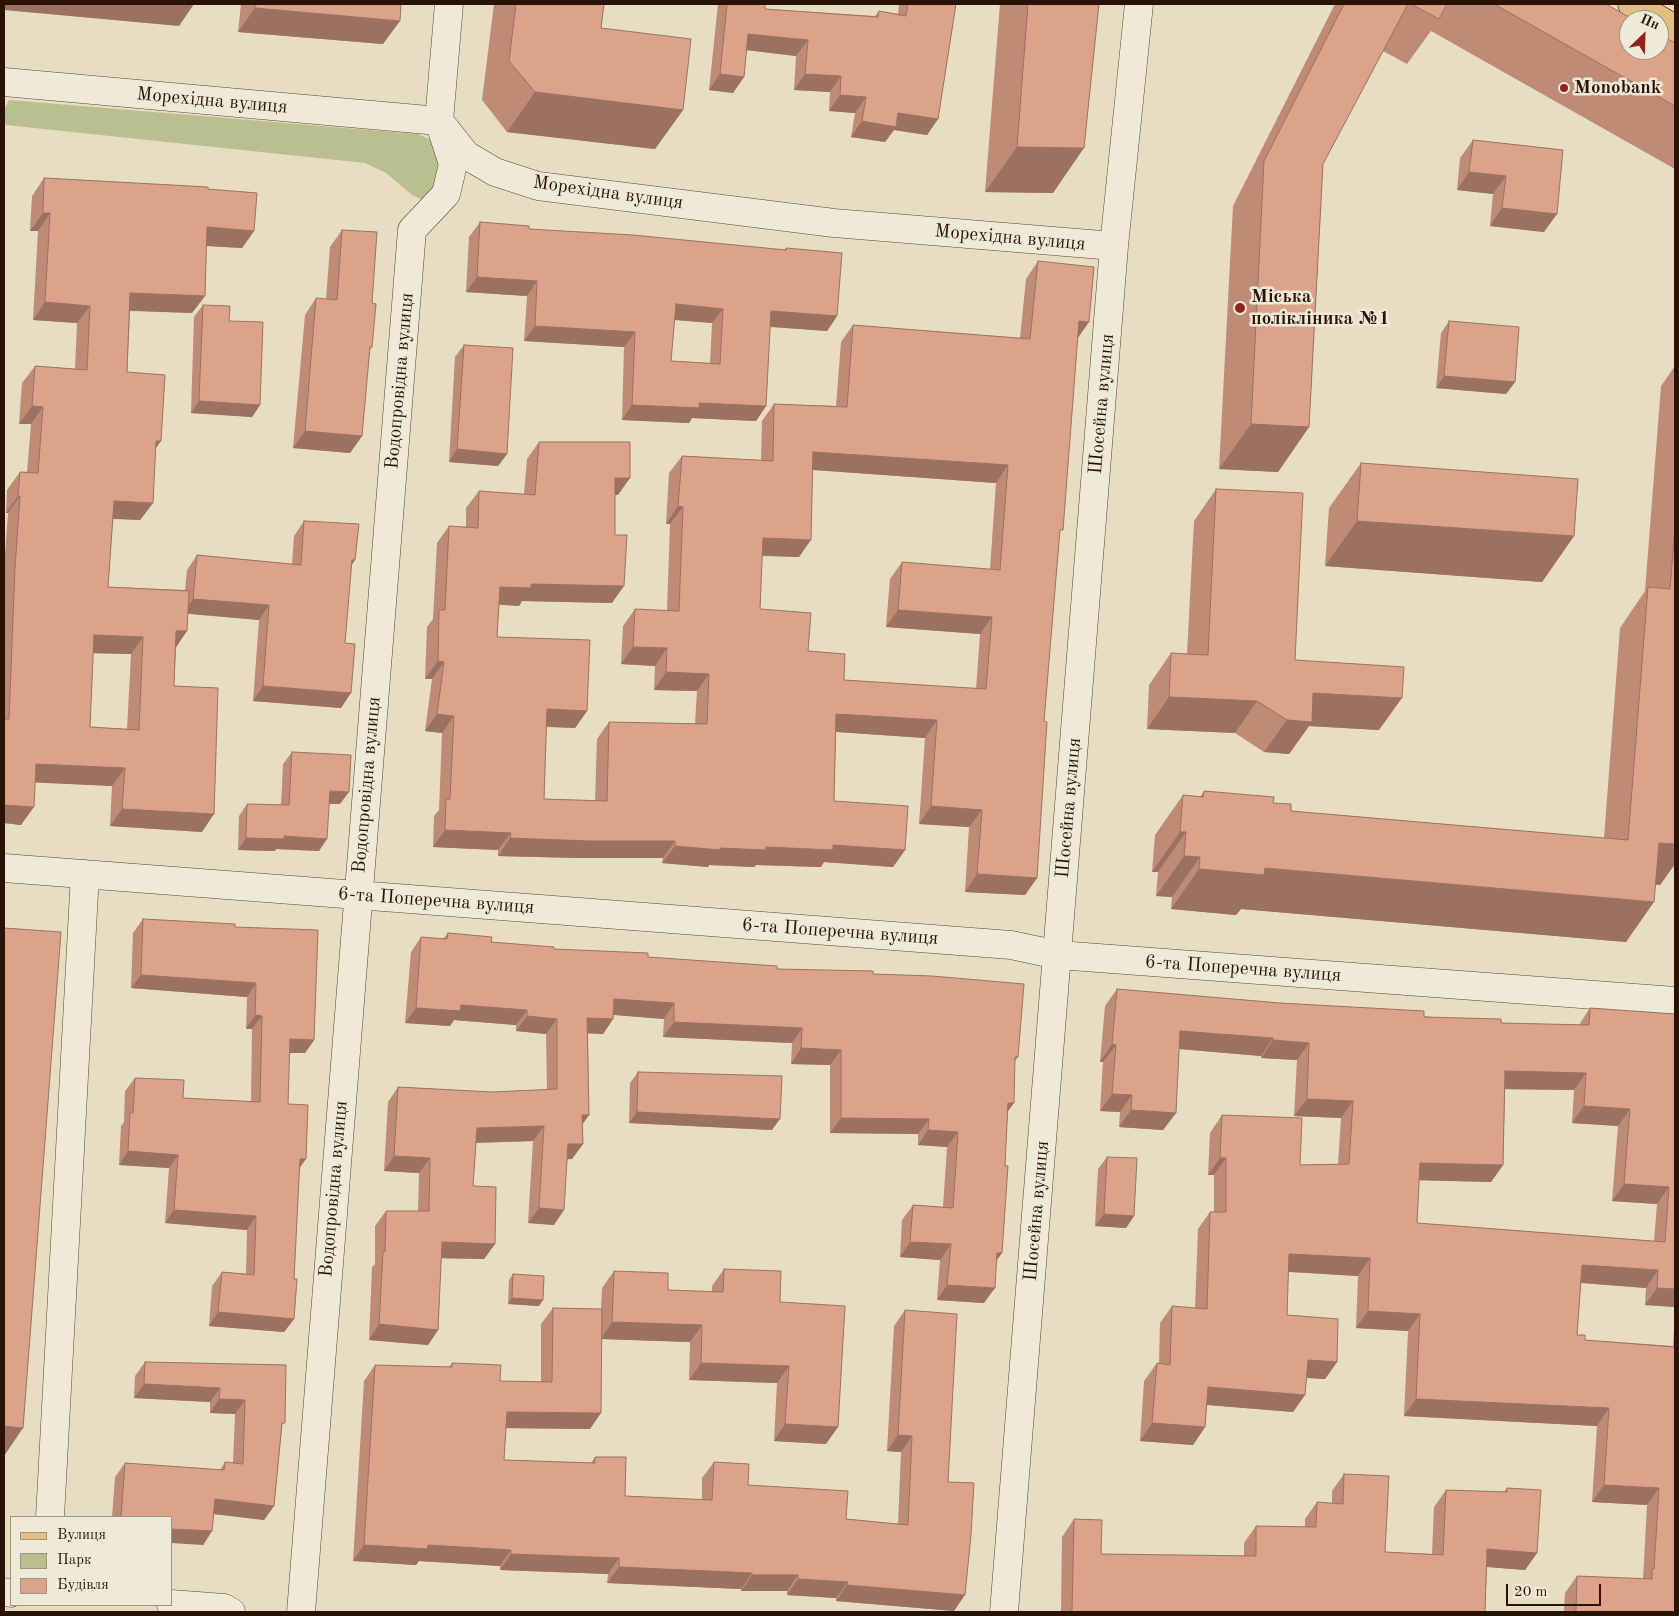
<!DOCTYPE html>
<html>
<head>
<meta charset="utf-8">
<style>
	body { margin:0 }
	#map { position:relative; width:1679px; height:1616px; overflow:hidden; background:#e7ddc2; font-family:"Old Standard TT",serif }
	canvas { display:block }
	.frame { position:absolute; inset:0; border:5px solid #2a1204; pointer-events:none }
	.legend { position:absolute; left:10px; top:1516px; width:162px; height:90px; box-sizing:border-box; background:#efe9d7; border:1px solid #a09383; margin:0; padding:6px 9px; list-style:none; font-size:15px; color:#2a1204 }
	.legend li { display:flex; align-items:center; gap:10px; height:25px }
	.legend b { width:25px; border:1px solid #a09383 }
	.north { position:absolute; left:1619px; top:10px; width:50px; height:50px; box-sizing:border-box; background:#efe9d7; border:1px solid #a09383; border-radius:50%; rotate:24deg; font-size:14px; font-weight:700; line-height:20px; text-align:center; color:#2a1204 }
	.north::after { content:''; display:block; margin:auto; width:18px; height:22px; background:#8f2418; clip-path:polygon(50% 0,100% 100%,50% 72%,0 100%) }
	.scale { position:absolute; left:1506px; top:1584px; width:95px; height:22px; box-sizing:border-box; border:2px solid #2a1204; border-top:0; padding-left:6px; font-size:15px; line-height:18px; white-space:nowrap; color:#2a1204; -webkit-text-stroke:4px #efe9d7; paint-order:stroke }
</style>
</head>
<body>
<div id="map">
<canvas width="1679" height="1616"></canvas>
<div class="frame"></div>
<ul class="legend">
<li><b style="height:6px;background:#e4be81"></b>Вулиця</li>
<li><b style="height:14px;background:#babf90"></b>Парк</li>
<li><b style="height:14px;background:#dda28a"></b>Будівля</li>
</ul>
<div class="north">Пн</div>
<div class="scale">20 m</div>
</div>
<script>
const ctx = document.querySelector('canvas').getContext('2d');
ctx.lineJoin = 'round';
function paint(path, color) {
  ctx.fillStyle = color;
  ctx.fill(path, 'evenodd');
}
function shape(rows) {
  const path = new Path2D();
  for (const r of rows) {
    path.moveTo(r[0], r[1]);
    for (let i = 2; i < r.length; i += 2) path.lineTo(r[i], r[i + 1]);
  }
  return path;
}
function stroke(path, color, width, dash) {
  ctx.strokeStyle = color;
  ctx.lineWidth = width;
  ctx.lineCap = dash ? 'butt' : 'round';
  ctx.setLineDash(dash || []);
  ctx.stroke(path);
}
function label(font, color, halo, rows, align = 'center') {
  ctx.font = font + ' "Old Standard TT",serif';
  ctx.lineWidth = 5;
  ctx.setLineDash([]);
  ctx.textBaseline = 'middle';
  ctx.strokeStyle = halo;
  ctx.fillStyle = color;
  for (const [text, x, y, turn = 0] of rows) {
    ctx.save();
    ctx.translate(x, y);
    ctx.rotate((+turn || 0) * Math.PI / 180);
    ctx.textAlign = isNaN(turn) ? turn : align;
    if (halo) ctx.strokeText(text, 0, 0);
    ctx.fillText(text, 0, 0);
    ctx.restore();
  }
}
paint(shape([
	[9,100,418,134,431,140,441,150,446,167,425,201,412,195,386,173,365,163,6,125,4,120,4,110]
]), '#babf90');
const minor = shape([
	[4,82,439,121,466,155,495,172,538,186,834,223,1114,246],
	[4,868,1011,945,1058,955,1675,1001],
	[50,1517,85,874],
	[4,1592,11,1593],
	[171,1604,224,1608,231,1612],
	[301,1612,412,230,446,194,453,164,439,121,449,4],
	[1004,1612,1114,246,1139,4]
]);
const major = shape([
	[1632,4,1675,29]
]);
stroke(minor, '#594534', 29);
stroke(major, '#2a1204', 29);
stroke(minor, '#efe9d7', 28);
stroke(major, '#e4be81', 28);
paint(shape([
	[241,4,401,4,383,44,238,32],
	[494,4,604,4,601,28,683,110,655,149,507,132,482,100],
	[718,4,765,4,765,9,875,16,879,11,898,14,899,4,956,4,938,119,927,135,894,130,885,142,851,137,855,113,829,111,830,92,794,90,796,56,746,50,744,77,733,93,709,90],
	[1000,4,1099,4,1053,193,985,192],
	[1335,4,1606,4,1675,43,1675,169,1431,31,1407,64,1383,51,1323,164,1309,427,1278,472,1219,469,1233,206],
	[1473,140,1563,150,1544,232,1490,226,1493,194,1457,190,1460,158],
	[44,178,208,189,254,231,242,248,206,246,205,296,192,313,130,311,127,372,155,449,153,503,140,520,113,519,108,587,185,590,187,570,197,555,292,564,294,536,304,521,351,566,345,643,341,708,253,701,259,620,188,614,176,648,174,686,202,832,110,826,112,786,35,782,21,825,4,823,4,568,8,513,6,513,7,490,20,472,27,472,31,424,19,424,22,383,35,366,75,369,77,323,33,320,38,231,30,231,32,196],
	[93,653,131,654,127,729,90,727],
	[480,222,529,229,784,250,786,248,837,316,827,331,770,327,766,406,756,421,692,418,689,423,622,420,624,347,524,341,527,296,466,292,469,237],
	[674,320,712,323,710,363,671,361],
	[342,230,372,303,372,347,369,351,362,436,350,453,293,448,305,315,316,298,326,299,330,247],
	[1038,261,1089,322,1077,338,1059,536,1044,721,1037,878,1025,895,965,892,969,827,919,824,925,738,836,732,834,801,905,850,893,867,824,862,821,867,756,865,754,867,709,865,708,867,662,863,663,858,577,858,498,856,498,850,433,847,434,816,439,810,442,733,425,731,432,679,425,679,427,627,433,619,437,543,449,526,466,527,466,508,479,491,524,494,527,459,539,442,618,495,615,495,612,603,522,601,519,606,499,604,497,637,587,711,575,728,546,727,544,799,595,801,597,739,609,722,695,724,697,691,654,690,655,666,621,664,623,626,635,609,667,611,670,524,666,524,669,473,682,456,761,460,762,421,774,404,836,406,841,342,853,325,1020,338,1026,279],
	[813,470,996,483,990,569,902,562,890,579,886,627,980,634,976,689,844,680,808,651,760,609,762,556,799,557],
	[203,305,229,321,260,405,252,417,191,413,194,317],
	[1449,321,1515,382,1506,394,1436,388,1441,333],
	[464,345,507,454,498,466,449,462,455,357],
	[1675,366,1675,864,1660,885,1655,884,1626,942,1241,909,1236,915,1171,909,1172,897,1156,896,1158,872,1152,872,1155,835,1183,795,1200,797,1204,791,1273,803,1291,811,1604,838,1620,628,1645,591,1661,386],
	[1361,463,1574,536,1542,582,1325,566,1329,508],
	[1216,489,1295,660,1379,730,1309,726,1289,754,1264,752,1235,733,1147,729,1149,685,1171,653,1187,654,1194,521],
	[292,752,340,804,329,804,319,851,276,849,275,851,238,850,239,816,247,804,281,805,283,764],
	[143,919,235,927,314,1040,305,1053,289,1053,288,1104,299,1168,294,1279,294,1319,284,1332,209,1326,212,1286,222,1272,246,1274,247,1230,165,1223,169,1168,119,1165,121,1126,124,1122,125,1091,135,1078,183,1098,251,1102,252,1029,246,1029,247,997,131,988,133,933],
	[448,933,491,942,554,949,777,969,873,974,1018,1057,1015,1061,1008,1111,997,1261,984,1303,937,1300,940,1260,900,1257,902,1220,913,1205,943,1207,947,1147,918,1145,918,1134,830,1133,830,1065,791,1064,792,1043,663,1037,664,1019,614,1015,613,1019,603,1034,588,1033,589,1115,582,1125,583,1144,572,1159,567,1159,554,1225,528,1223,533,1141,476,1143,473,1186,495,1244,484,1259,441,1258,438,1330,428,1345,369,1340,372,1267,375,1264,375,1226,386,1211,418,1211,419,1173,384,1171,388,1102,398,1087,492,1092,547,1090,546,1034,516,1031,516,1025,454,1020,450,1026,405,1023,411,952,421,937,443,939],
	[1117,989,1501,1023,1579,1025,1590,1008,1675,1014,1675,1307,1645,1305,1646,1288,1581,1283,1577,1335,1585,1340,1673,1346,1675,1313,1675,1612,1564,1612,1565,1593,1577,1576,1643,1579,1647,1505,1592,1502,1597,1426,1404,1416,1408,1331,1356,1328,1358,1276,1288,1272,1287,1315,1337,1362,1325,1379,1306,1378,1305,1395,1293,1412,1207,1405,1205,1427,1193,1445,1140,1441,1144,1381,1157,1363,1159,1364,1160,1323,1172,1306,1195,1308,1198,1229,1210,1212,1214,1212,1214,1175,1208,1175,1210,1133,1222,1115,1300,1165,1338,1164,1341,1118,1294,1116,1297,1060,1261,1058,1261,1056,1179,1049,1176,1113,1163,1130,1119,1127,1120,1112,1100,1111,1103,1062,1100,1062,1105,1006],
	[1505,1089,1574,1090,1572,1123,1618,1126,1612,1201,1657,1204,1654,1241,1417,1223,1419,1180,1491,1182,1503,1165],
	[638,1072,772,1130,629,1123,630,1083],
	[1107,1157,1134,1216,1126,1228,1095,1226,1098,1169],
	[724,1269,780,1302,826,1444,774,1441,777,1383,689,1380,690,1342,602,1339,590,1429,506,1428,504,1460,591,1463,595,1457,625,1496,702,1500,702,1478,714,1462,748,1485,846,1519,898,1524,901,1452,887,1451,894,1326,905,1310,948,1482,954,1611,836,1601,836,1598,787,1595,787,1591,741,1591,741,1589,607,1583,608,1574,500,1570,500,1566,419,1561,416,1565,353,1561,364,1381,375,1365,449,1367,452,1363,500,1381,541,1382,541,1324,553,1308,601,1309,602,1288,614,1271,668,1290,712,1292,712,1286],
	[513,1274,539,1306,508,1304,509,1280],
	[145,1362,286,1365,282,1427,274,1506,264,1520,214,1514,212,1531,203,1545,171,1517,112,1517,115,1477,125,1463,220,1470,225,1462,233,1463,235,1414,210,1413,210,1402,134,1398,135,1376],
	[1344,1474,1385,1552,1432,1554,1434,1507,1446,1490,1504,1492,1507,1488,1537,1553,1525,1570,1487,1567,1485,1612,1061,1612,1062,1537,1074,1519,1101,1554,1244,1556,1244,1543,1256,1526,1305,1527,1305,1519,1317,1502,1332,1503,1332,1491]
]), '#be8b77');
paint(shape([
	[4,4,194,4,179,26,4,10],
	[255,8,400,21,383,44,238,32],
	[748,34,808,40,796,56,737,49],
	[720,74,744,77,733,93,709,90],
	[805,74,841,76,830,92,794,90],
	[535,92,683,110,655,149,507,132],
	[840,95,866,97,855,113,829,111],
	[898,113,938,119,927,135,894,130,885,142,851,137,862,121],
	[1017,147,1084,148,1053,193,985,192],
	[1469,172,1506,176,1493,194,1457,190],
	[1502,208,1557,214,1544,232,1490,226],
	[43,213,50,213,38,231,30,231],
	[207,227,254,231,242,248,194,245],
	[477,277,537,281,527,296,466,292],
	[130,293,205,296,192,313,118,310],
	[45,302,90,306,77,323,33,320],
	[676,304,723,309,712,323,665,319],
	[771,311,837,316,827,331,761,326],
	[1079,321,1089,322,1077,339],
	[535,326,635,332,624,347,524,341],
	[1444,376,1515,382,1506,394,1436,388],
	[199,401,260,405,252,417,191,413],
	[699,403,766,406,756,421,692,418,689,423,622,420,632,405],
	[32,406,43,407,31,424,19,424],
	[1251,424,1309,427,1278,472,1219,469],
	[305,431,362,436,350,453,293,448],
	[156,441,161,441,148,459],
	[457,449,507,454,498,466,449,462],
	[813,452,1008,465,996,483,801,469],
	[615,478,630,478,618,495,603,495],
	[18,496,20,496,8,513,6,513],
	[114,501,153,503,140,520,102,518],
	[678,506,683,507,670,524,666,524],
	[1357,521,1574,536,1542,582,1325,566],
	[763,538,811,540,799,557,751,555],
	[352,560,355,560,345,575],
	[531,584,624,586,612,603,522,601,519,606,488,604,500,587],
	[193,599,269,605,259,620,183,613],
	[898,610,992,617,980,634,886,627],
	[176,631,187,631,175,649],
	[94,635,143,637,131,654,82,653],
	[633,647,667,648,655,666,621,664],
	[438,661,444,662,432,679,425,679],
	[666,672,709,674,697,691,654,690],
	[263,686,351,693,341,708,253,701],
	[1313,693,1402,698,1379,730,1309,726,1289,754,1264,752,1287,720],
	[1169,697,1257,701,1235,733,1147,729],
	[547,709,587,711,575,728,535,726],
	[437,714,454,716,442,733,425,731],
	[836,714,937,720,925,738,824,731],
	[36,764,125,768,112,786,24,782],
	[330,791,349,792,340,804,321,803],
	[4,805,34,807,21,825,4,823],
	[931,806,982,810,969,827,919,824],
	[122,809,214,814,202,832,110,826],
	[445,830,511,833,498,850,433,847],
	[1180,832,1186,832,1158,872,1152,872],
	[284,836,327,839,319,851,276,849,275,851,238,850,246,838],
	[510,838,675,841,663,858,577,858,498,856],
	[1659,843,1675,844,1675,864,1660,885,1631,883],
	[833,845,905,850,893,867,824,862,821,867,756,865,754,867,709,865,708,867,662,863,675,846,720,848,766,847],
	[1184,856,1200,857,1172,897,1156,896],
	[1265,868,1654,902,1626,942,1241,909,1236,915,1171,909,1199,869],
	[977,874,1037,878,1025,895,965,892],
	[141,975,256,983,247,997,131,988],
	[614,999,674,1003,664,1019,604,1014],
	[461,1005,527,1010,516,1025,454,1020,450,1026,405,1023,416,1008],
	[255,1015,262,1016,252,1029,246,1029],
	[527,1016,557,1019,546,1034,516,1031],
	[587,1018,613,1019,603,1034,577,1033],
	[674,1022,802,1028,792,1043,663,1037],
	[1180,1031,1273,1038,1261,1056,1168,1048],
	[290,1039,314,1040,305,1053,280,1053],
	[1273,1040,1309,1043,1297,1060,1261,1058],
	[1112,1044,1116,1045,1103,1062,1100,1062],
	[801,1048,841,1050,830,1065,791,1064],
	[1505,1071,1586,1073,1574,1090,1493,1089],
	[1112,1094,1132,1095,1120,1112,1100,1111],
	[1307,1099,1353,1101,1341,1118,1294,1116],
	[1008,1103,1014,1103,1003,1118],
	[1584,1106,1630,1109,1618,1126,1572,1123],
	[1131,1110,1176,1113,1163,1130,1119,1127],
	[637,1112,780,1119,772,1130,629,1123],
	[582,1115,589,1115,578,1130],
	[841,1118,929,1119,918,1134,830,1133],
	[544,1126,533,1141,466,1143,477,1128],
	[928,1130,958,1132,947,1147,918,1145],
	[568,1144,583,1144,572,1159,557,1160],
	[128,1151,178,1155,169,1168,119,1165],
	[394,1156,430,1158,419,1173,384,1171],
	[1220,1158,1226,1158,1214,1175,1208,1175],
	[300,1159,306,1159,296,1173],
	[1420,1163,1503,1165,1491,1182,1408,1180],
	[1624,1184,1669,1187,1657,1204,1612,1201],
	[539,1208,564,1210,554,1225,528,1223],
	[174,1210,256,1216,247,1230,165,1223],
	[1104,1214,1134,1216,1126,1228,1095,1226],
	[442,1242,495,1244,484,1259,431,1258],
	[910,1242,951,1244,940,1260,900,1257],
	[997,1253,1002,1253,991,1268],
	[1289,1254,1370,1258,1358,1276,1277,1271],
	[1582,1265,1658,1270,1646,1288,1570,1282],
	[947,1285,995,1288,984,1303,937,1300],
	[1657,1288,1675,1289,1675,1307,1645,1305],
	[512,1298,543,1300,539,1306,508,1304],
	[1368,1311,1420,1314,1408,1331,1356,1328],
	[218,1312,294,1319,284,1332,209,1326],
	[612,1322,702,1325,690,1342,601,1339],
	[379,1324,438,1330,428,1345,369,1340],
	[1308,1360,1337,1362,1325,1379,1295,1377],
	[701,1363,789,1366,777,1383,689,1380],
	[144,1384,220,1388,210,1402,134,1398],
	[1208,1387,1305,1395,1293,1412,1196,1404],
	[219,1399,245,1400,235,1414,210,1413],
	[1416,1399,1609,1408,1597,1426,1404,1416],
	[507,1412,601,1413,590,1429,496,1428],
	[1152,1423,1205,1427,1193,1445,1140,1441],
	[785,1424,838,1427,826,1444,774,1441],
	[4,1426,23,1428,4,1456],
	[898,1435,912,1436,901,1452,887,1451],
	[1604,1485,1659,1488,1647,1505,1592,1502],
	[215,1499,274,1506,264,1520,205,1513],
	[171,1529,212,1531,203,1545,171,1543],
	[364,1545,428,1545,511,1550,500,1566,419,1561,416,1565,353,1561],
	[1487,1549,1537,1553,1525,1570,1475,1566],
	[511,1554,619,1558,608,1574,500,1570],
	[619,1567,752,1573,741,1589,607,1583],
	[752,1575,798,1575,787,1591,741,1591],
	[798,1579,848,1582,836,1598,787,1595],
	[847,1585,965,1595,954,1611,836,1601]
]), '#9b7161');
const building = shape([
	[255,4,401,4,400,21,255,8,255,4],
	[516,4,604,4,601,28,691,39,683,110,535,92,509,61,516,4],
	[727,4,765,4,765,9,878,17,879,11,906,16,908,4,956,4,938,119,898,113,896,127,862,121,866,97,840,95,841,76,805,74,808,40,748,34,744,77,720,74,727,4],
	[1028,4,1099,4,1084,148,1017,147,1028,4],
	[1344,4,1408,4,1323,164,1309,427,1251,424,1264,161,1344,4],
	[1411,4,1447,4,1439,19,1411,4],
	[1494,4,1606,4,1634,20,1629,20,1629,50,1659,50,1659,34,1675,43,1675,106,1494,4],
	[1473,140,1563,150,1557,214,1502,208,1506,176,1469,172,1473,140],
	[44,178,208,187,208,189,257,193,254,231,207,227,205,296,130,293,127,372,165,375,161,441,156,441,153,503,114,501,108,587,189,591,187,631,176,631,174,686,218,688,214,814,122,809,125,768,36,764,34,807,4,805,4,719,9,719,15,568,20,496,18,496,20,472,38,473,43,407,32,406,35,366,87,370,90,306,45,302,50,213,43,213,44,178],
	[94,635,143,637,139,730,90,727,94,635],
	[480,222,529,226,529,229,633,235,786,250,786,248,842,253,837,316,771,311,766,406,699,403,699,408,632,405,635,332,535,326,537,281,477,277,480,222],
	[676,304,723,309,720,364,671,361,676,304],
	[342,230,377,232,372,303,376,304,372,347,370,347,362,436,305,431,316,298,337,300,342,230],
	[1038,261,1094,267,1089,322,1079,321,1063,530,1060,530,1044,721,1047,722,1037,878,977,874,982,810,931,806,937,720,836,714,834,801,908,806,905,850,833,845,833,850,766,847,766,850,720,848,720,850,675,846,675,841,589,841,510,838,511,833,445,830,446,799,450,799,454,716,437,714,444,662,438,661,439,610,445,610,449,526,478,528,479,491,535,495,539,442,630,442,630,478,615,478,615,535,627,535,624,586,531,584,531,588,500,587,497,637,590,640,587,711,547,709,544,799,607,801,609,722,707,724,709,674,666,672,667,648,633,647,635,609,679,611,683,507,678,506,682,456,773,461,774,404,847,407,853,325,1030,339,1038,261],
	[813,452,1008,465,1000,570,902,562,898,610,992,617,986,689,844,680,845,654,808,651,811,613,760,609,763,538,811,540,813,452],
	[203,305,230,306,229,321,263,322,260,405,199,401,203,305],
	[1449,321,1519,327,1515,382,1444,376,1449,321],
	[464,345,513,348,507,454,457,449,464,345],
	[1361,463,1578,479,1574,536,1357,521,1361,463],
	[1216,489,1303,493,1295,660,1404,667,1402,698,1313,693,1312,722,1287,720,1257,701,1169,697,1171,653,1208,655,1216,489],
	[304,521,359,524,355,560,352,560,345,643,355,644,351,693,263,686,269,605,193,599,197,555,301,565,304,521],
	[1675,527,1675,844,1659,843,1654,902,1265,868,1264,875,1199,869,1200,857,1184,856,1186,832,1180,832,1183,795,1203,797,1204,791,1274,797,1273,803,1291,804,1291,811,1628,840,1648,587,1670,589,1675,527],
	[292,752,351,755,349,792,330,791,327,839,284,836,284,839,246,838,247,804,289,805,292,752],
	[143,919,235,924,235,927,318,930,314,1040,290,1039,288,1104,308,1105,306,1159,300,1159,294,1279,297,1279,294,1319,218,1312,222,1272,254,1275,256,1216,174,1210,178,1155,128,1151,130,1113,133,1113,135,1078,184,1080,183,1098,260,1102,262,1016,255,1015,256,983,141,975,143,919],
	[4,928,61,932,23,1428,4,1426,4,928],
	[448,933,492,937,491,942,554,947,554,949,648,953,648,957,777,966,777,969,873,971,873,974,932,976,1024,984,1018,1057,1015,1057,1014,1103,1008,1103,1005,1166,1008,1166,1002,1253,997,1253,995,1288,947,1285,951,1244,910,1242,913,1205,953,1208,958,1132,928,1130,929,1119,841,1118,841,1050,801,1048,802,1028,674,1022,674,1003,614,999,613,1019,587,1018,589,1115,582,1115,583,1144,568,1144,564,1210,539,1208,544,1126,477,1128,473,1186,496,1187,495,1244,442,1242,438,1330,379,1324,383,1252,385,1252,386,1211,429,1211,430,1158,394,1156,398,1087,492,1092,557,1089,557,1019,527,1016,527,1010,461,1005,460,1011,416,1008,421,937,447,939,448,933],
	[1117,989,1280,1003,1424,1011,1424,1017,1501,1019,1501,1023,1589,1025,1590,1008,1675,1014,1675,1289,1657,1288,1658,1270,1582,1265,1577,1335,1585,1335,1585,1340,1675,1347,1675,1612,1576,1612,1577,1576,1652,1579,1652,1569,1654,1569,1659,1488,1604,1485,1609,1408,1416,1399,1420,1314,1368,1311,1370,1258,1289,1254,1287,1315,1338,1319,1337,1362,1308,1360,1305,1395,1208,1387,1205,1427,1152,1423,1157,1363,1170,1365,1172,1306,1207,1309,1210,1212,1226,1212,1226,1158,1220,1158,1222,1115,1302,1118,1300,1165,1349,1164,1353,1101,1307,1099,1309,1043,1273,1040,1273,1038,1180,1031,1176,1113,1131,1110,1132,1095,1112,1094,1116,1045,1112,1044,1117,989],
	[1505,1071,1586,1073,1584,1106,1630,1109,1624,1184,1669,1187,1665,1242,1417,1223,1420,1163,1503,1165,1505,1071],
	[638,1072,782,1076,780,1119,637,1112,638,1072],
	[1107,1157,1137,1158,1134,1216,1104,1214,1107,1157],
	[724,1269,781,1271,780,1302,845,1306,838,1427,785,1424,789,1366,701,1363,702,1325,612,1322,614,1271,668,1273,668,1290,723,1292,724,1269],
	[513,1274,544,1276,543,1300,512,1298,513,1274],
	[553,1308,602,1309,601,1413,507,1412,504,1460,595,1463,595,1457,626,1457,625,1496,712,1500,714,1462,749,1464,748,1485,848,1491,846,1519,908,1525,912,1436,898,1435,905,1310,957,1314,948,1482,974,1483,971,1535,965,1595,847,1585,848,1582,798,1579,798,1575,752,1575,752,1573,619,1567,619,1558,511,1554,511,1550,428,1545,427,1549,364,1545,375,1365,452,1367,452,1363,501,1365,500,1381,552,1382,553,1308],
	[145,1362,286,1365,285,1423,282,1423,274,1506,215,1499,212,1531,171,1529,171,1517,121,1517,125,1463,224,1470,225,1462,243,1464,245,1400,219,1399,220,1388,144,1384,145,1362],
	[1344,1474,1389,1476,1385,1552,1443,1555,1446,1490,1507,1492,1507,1488,1541,1490,1537,1553,1487,1549,1485,1612,1072,1612,1074,1519,1102,1520,1101,1554,1256,1556,1256,1526,1316,1527,1317,1502,1343,1504,1344,1474]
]);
paint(building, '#dda28a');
stroke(building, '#9b7161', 1);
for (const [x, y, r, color] of [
	[1564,88,5,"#8f2418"],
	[1240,308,6,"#8f2418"]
]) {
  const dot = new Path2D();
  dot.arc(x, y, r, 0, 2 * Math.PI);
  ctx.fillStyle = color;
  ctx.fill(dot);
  stroke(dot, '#efe9d7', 2);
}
label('bold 19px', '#2a1204', '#efe9d7', [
	["Monobank",1574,88],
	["Міська",1251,297],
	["полікліника №1",1251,319]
], 'left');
label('19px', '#2a1204', '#efe9d7', [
	["Морехідна вулиця",212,101,5],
	["Морехідна вулиця",608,193,8],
	["Морехідна вулиця",1010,238,5],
	["Водопровідна вулиця",400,381,-85],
	["Шосейна вулиця",1102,404,-85],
	["Водопровідна вулиця",367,785,-85],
	["Шосейна вулиця",1069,808,-85],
	["6-та Поперечна вулиця",436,901,4],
	["6-та Поперечна вулиця",840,932,4],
	["6-та Поперечна вулиця",1243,969,4],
	["Водопровідна вулиця",334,1189,-85],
	["Шосейна вулиця",1037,1211,-85]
]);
</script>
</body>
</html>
